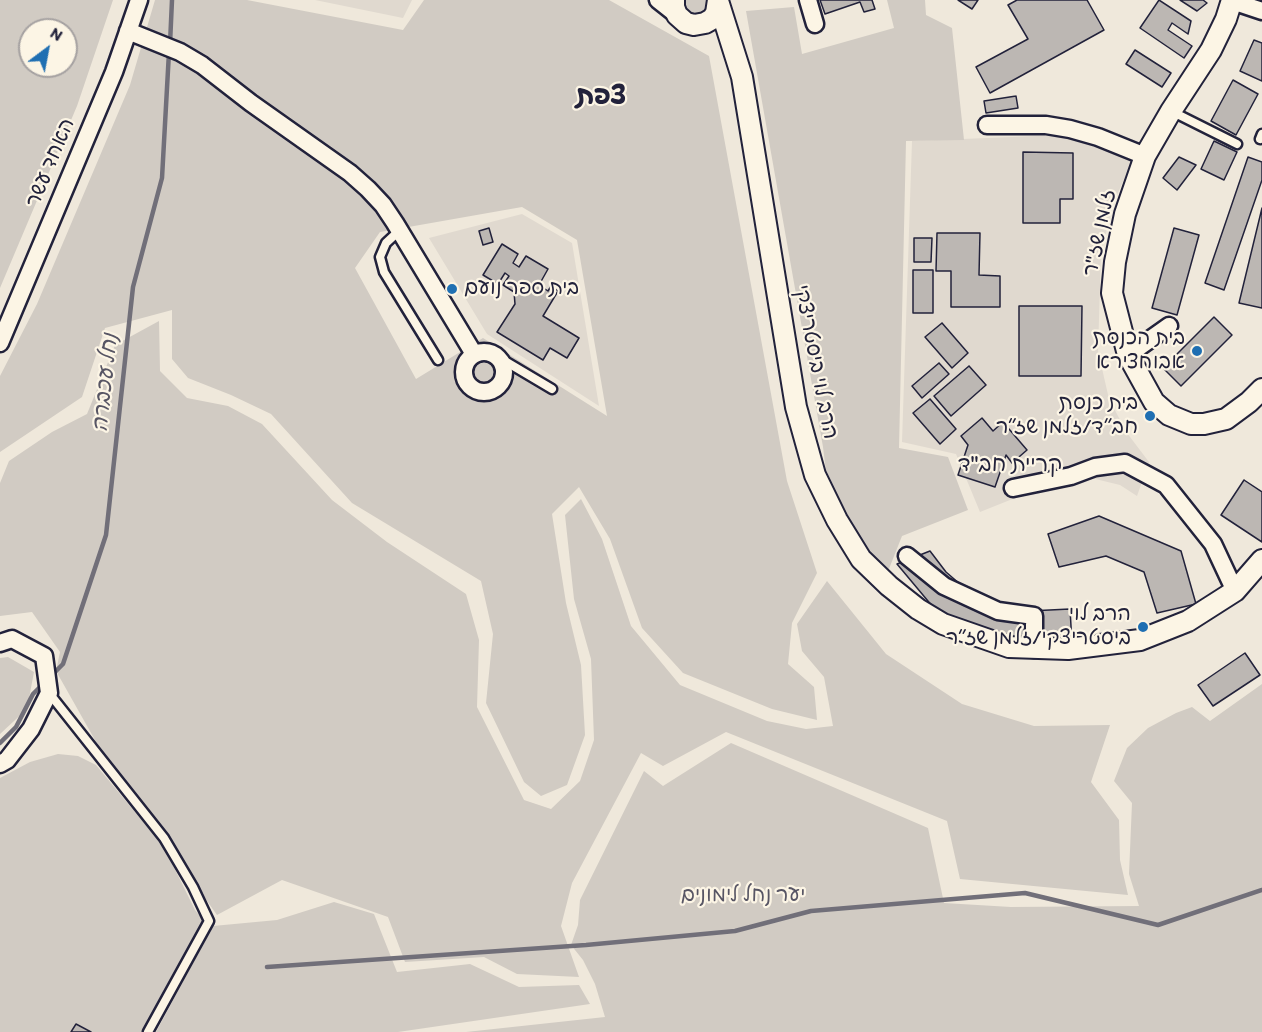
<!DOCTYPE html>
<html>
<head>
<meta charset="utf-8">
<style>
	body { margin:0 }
	#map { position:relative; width:1262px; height:1032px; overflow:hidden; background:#efe8db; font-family:Itim,sans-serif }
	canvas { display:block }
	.north { position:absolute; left:18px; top:18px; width:60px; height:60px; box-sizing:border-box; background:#fcf5e5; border:2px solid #a5a1a1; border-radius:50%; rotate:32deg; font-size:16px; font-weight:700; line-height:24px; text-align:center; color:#22223b }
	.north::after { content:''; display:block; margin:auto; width:21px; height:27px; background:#1f6fb2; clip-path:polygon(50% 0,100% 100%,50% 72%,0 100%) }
</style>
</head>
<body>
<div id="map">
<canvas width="1262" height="1032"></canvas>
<div class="north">N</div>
</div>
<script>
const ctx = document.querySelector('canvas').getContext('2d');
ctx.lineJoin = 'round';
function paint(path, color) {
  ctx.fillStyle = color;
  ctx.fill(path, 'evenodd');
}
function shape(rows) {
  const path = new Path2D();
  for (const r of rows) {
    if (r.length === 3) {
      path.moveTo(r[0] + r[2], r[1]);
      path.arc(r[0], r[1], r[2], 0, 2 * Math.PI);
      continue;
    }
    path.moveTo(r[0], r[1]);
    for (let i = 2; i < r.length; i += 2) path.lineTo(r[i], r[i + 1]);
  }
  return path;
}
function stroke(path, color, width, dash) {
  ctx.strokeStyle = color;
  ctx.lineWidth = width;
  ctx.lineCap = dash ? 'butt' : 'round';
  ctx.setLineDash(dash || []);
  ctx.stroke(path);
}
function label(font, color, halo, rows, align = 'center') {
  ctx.font = font + ' Itim,"Playpen Sans Hebrew",sans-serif';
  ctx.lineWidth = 4.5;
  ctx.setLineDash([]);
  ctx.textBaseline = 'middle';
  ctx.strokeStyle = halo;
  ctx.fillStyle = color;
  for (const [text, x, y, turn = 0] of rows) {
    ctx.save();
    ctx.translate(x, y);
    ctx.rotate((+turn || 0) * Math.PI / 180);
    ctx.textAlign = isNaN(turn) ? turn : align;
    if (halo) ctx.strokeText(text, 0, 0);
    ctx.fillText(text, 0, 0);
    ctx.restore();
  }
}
paint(shape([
	[315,0,412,0,403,18],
	[1062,135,1132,161,1113,204,1101,254,1098,351,1109,399,1127,433,1149,462,1137,496,1120,485,1083,476,1060,480,980,512,956,454,902,442,912,141],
	[522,214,572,243,599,406,487,334,429,238]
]), '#e0d9cf');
paint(shape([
	[0,0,113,0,77,106,0,288],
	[30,30,66,30,66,66,30,66],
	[155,0,247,0,403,30,424,0,609,0,709,56,787,481,817,573,792,623,788,664,814,687,817,720,772,709,683,673,642,628,610,539,579,487,552,514,566,603,581,665,585,735,567,785,541,796,524,782,486,703,493,634,481,581,352,503,271,414,231,395,188,378,172,359,172,310,105,328,82,397,0,452,0,376,37,304,130,85],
	[522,207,577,240,607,416,483,338,416,379,355,268,380,232],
	[682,0,710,0,709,9,702,16,687,15],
	[887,0,925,0,926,15,952,28,964,140,906,141,899,448,948,457,968,510,902,536,881,589,829,496,823,447,746,11,794,7,802,54,894,28],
	[159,321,160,371,187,398,228,406,262,424,332,500,387,542,466,594,479,640,477,707,524,800,551,809,580,781,594,740,591,659,574,599,565,515,581,499,602,539,631,626,680,685,767,721,806,729,833,726,824,677,802,651,797,624,827,581,886,654,962,704,1034,726,1110,725,1091,782,1119,820,1120,860,1128,895,960,879,947,821,726,732,663,766,641,753,572,883,561,926,579,977,517,974,484,957,405,962,388,917,282,880,217,915,104,756,56,671,60,652,32,612,0,616,0,483,9,461,52,432,87,414,115,345],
	[8,657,34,672,27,709,0,734,0,658],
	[1262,684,1262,1032,466,1032,605,1017,595,984,583,960,571,945,578,925,580,900,644,771,663,786,731,743,928,828,944,903,1011,907,1139,906,1129,874,1132,803,1114,781,1127,748,1148,728,1176,713,1192,707,1210,721],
	[58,754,78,756,96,765,164,847,195,910,204,921,142,1032,0,1032,0,778,30,762],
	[334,902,374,914,397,972,470,964,519,987,579,985,590,1004,398,1032,156,1032,213,926,277,920]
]), '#d1cbc3');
stroke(shape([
	[170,44,172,0],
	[50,677,63,664,106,535,133,287,162,178,169,52],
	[0,743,16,727,33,694,44,683],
	[267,967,586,945,735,931,811,911,1025,893,1158,925,1262,890]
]), '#716f79', 4.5);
const building = shape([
	[820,0,872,0,875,9,864,12,860,2,825,14,820,0],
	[958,0,978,0,972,9,958,0],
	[1017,0,1087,0,1104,30,990,93,976,67,1028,39,1008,5,1017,0],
	[1159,0,1191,21,1188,34,1172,23,1168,30,1192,46,1184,58,1140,28,1159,0],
	[1180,0,1203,0,1207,3,1197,11,1180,0],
	[1254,40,1262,43,1262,81,1240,71,1254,40],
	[1135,50,1171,73,1162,87,1126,64,1135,50],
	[1233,80,1258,94,1236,135,1211,121,1233,80],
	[1016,96,1018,108,986,113,984,101,1016,96],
	[1214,141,1237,152,1224,180,1201,169,1214,141],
	[1023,152,1073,153,1073,199,1060,199,1060,223,1023,223,1023,152],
	[1179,157,1196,165,1177,190,1163,178,1179,157],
	[1248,157,1262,162,1262,180,1224,290,1205,283,1248,157],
	[1262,208,1262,308,1239,303,1262,208],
	[489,228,493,242,483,245,479,231,489,228],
	[1174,228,1199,235,1177,315,1152,308,1174,228],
	[937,233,980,233,979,275,1000,276,1000,307,951,307,951,271,936,271,937,233],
	[914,238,932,238,931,262,914,262,914,238],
	[502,244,518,254,513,263,519,267,526,256,548,269,539,285,548,291,551,286,558,291,543,316,579,338,567,358,550,348,543,360,497,332,515,304,514,292,503,285,509,276,505,273,498,284,483,275,502,244],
	[913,270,933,270,933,313,913,313,913,270],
	[1019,306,1082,306,1081,376,1019,376,1019,306],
	[1214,317,1232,335,1181,386,1163,368,1214,317],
	[942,323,968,353,952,368,925,337,942,323],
	[939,363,949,374,922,398,912,386,939,363],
	[969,366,986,385,951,416,934,396,969,366],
	[930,399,956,429,940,444,913,413,930,399],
	[982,418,993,431,1003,422,1027,450,1012,463,1006,455,995,487,958,475,968,445,961,436,982,418],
	[1244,480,1262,492,1262,542,1221,515,1244,480],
	[1099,516,1181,551,1196,604,1157,613,1144,572,1106,556,1059,567,1048,534,1099,516],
	[930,551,946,572,968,591,1009,612,1070,609,1072,643,981,636,938,613,897,564,930,551],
	[1245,653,1260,675,1213,706,1198,685,1245,653],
	[76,1024,91,1032,71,1032,76,1024]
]);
paint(building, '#bcb7b3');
stroke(building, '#22223b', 1.5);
const service = shape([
	[1171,111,1237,144],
	[1260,139,1262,134],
	[400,230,386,243,380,257,384,272,438,360],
	[493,354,552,389],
	[49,693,164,838,193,887,209,921,148,1032]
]);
const minor = shape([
	[658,0,677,15],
	[808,0,815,24],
	[1232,1,1262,11],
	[128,31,180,52,202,65,251,103,350,173,368,189,383,205,395,223,474,354],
	[987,125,1046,125,1070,129,1098,137,1145,156],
	[0,343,114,72,139,0],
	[484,372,20],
	[1128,355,1169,326],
	[1013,488,1071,476,1095,467,1125,463,1166,485,1213,544,1235,591],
	[907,556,944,586,998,611,1034,616,1034,649],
	[0,643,12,639,44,656,49,693,31,729,7,760,0,764]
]);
const tertiary = shape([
	[674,0,674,7,677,15,686,23,694,25,705,23,712,19,716,13,718,0],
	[1232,0,1226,19,1211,50,1171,111,1145,156,1125,214,1115,262,1112,293,1128,355,1154,402,1169,415,1191,424,1204,424,1226,419,1249,402,1262,389],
	[719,4,742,77,796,407,815,475,837,520,861,559,889,586,918,609,943,624,1009,647,1068,649,1140,640,1188,621,1235,591,1262,560]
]);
stroke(service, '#22223b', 13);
stroke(minor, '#22223b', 21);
stroke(tertiary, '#22223b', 24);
stroke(service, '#fcf5e5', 8);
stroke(minor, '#fcf5e5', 16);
stroke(tertiary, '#fcf5e5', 20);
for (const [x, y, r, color] of [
	[452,289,6,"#1f6fb2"],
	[1197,351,6,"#1f6fb2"],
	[1150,416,6,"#1f6fb2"],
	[1143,627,6,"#1f6fb2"]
]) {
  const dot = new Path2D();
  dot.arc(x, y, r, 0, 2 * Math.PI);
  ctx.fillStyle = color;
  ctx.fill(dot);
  stroke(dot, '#fcf5e5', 2);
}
label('21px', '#22223b', '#fcf5e5', [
	["האחד עשר",51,163,-67],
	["זלמן שז\"ר",1100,233,-78],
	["הרב לוי ביסטריצקי",815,362,79]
]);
label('21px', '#22223b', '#fcf5e5', [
	["בית ספר נועם",464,289,"left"],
	["בית הכנסת",1185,339],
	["אבוחצירא",1185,363],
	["בית כנסת",1138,404],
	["חב״ד/זלמן שז״ר",1138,428],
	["הרב לוי",1131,615],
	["ביסטריצקי/זלמן שז״ר",1131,639]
], 'right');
label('21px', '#575564', '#fcf5e5', [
	["יער נחל לימונים",743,896]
]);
label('italic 22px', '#575564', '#fcf5e5', [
	["נחל עכברה",106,383,-84]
]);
label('22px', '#22223b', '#fcf5e5', [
	["קריית חב\"ד",1010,465]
]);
label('bold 27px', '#22223b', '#fcf5e5', [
	["צפת",601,97]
]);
</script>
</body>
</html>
